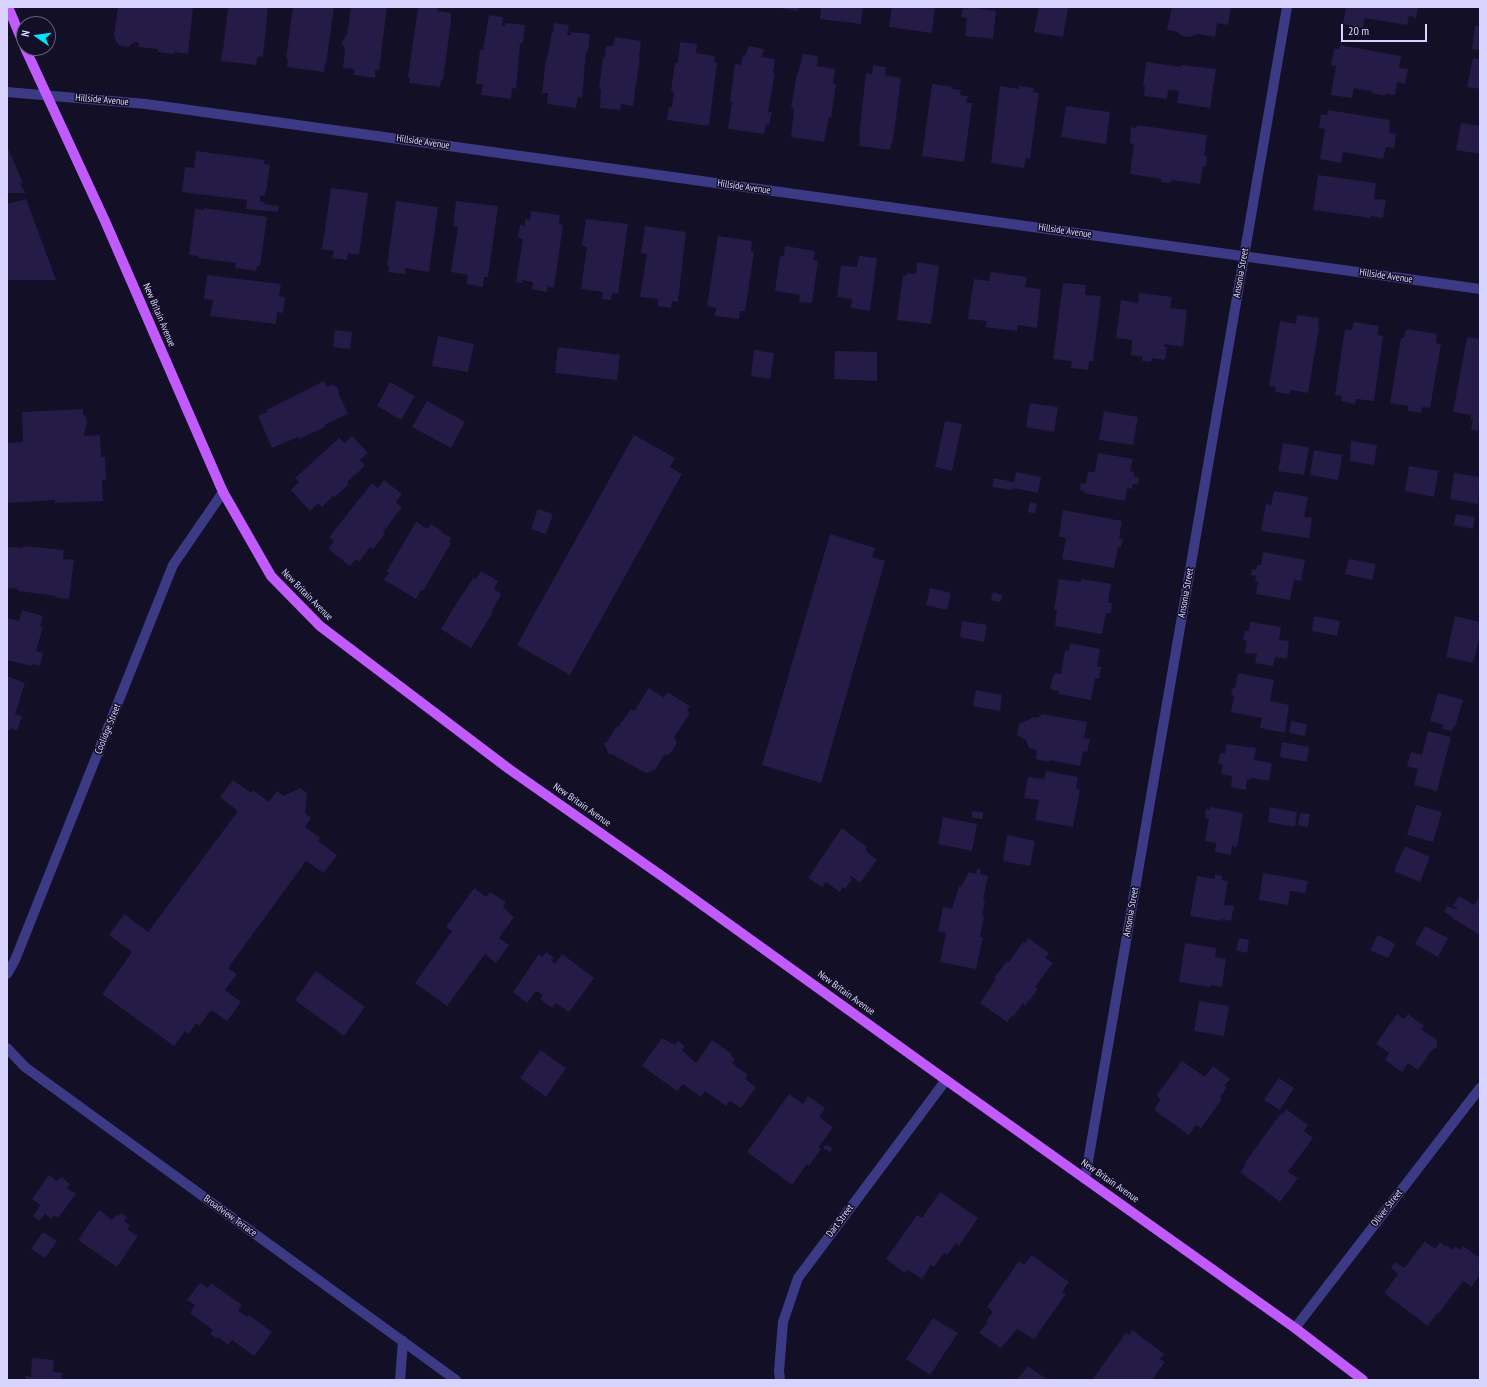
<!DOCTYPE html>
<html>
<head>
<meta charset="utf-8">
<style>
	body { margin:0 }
	#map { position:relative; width:1487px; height:1387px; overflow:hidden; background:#130f26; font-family:"PT Sans Narrow",sans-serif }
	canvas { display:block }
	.frame { position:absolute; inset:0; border:8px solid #d9d4ff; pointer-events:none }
	.north { position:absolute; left:16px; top:16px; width:40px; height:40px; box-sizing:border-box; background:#130f26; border:1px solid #625e7d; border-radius:50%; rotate:283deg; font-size:11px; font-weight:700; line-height:16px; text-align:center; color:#d9d4ff }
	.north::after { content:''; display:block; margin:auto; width:14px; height:18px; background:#00e5ff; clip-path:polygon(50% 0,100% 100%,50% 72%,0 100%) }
	.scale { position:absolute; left:1341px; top:24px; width:86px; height:18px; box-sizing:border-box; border:2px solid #d9d4ff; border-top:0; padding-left:5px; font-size:12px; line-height:14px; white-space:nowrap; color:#d9d4ff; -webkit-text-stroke:3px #130f26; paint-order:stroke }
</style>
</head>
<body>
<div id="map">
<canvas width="1487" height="1387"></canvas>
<div class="frame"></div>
<div class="north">N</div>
<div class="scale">20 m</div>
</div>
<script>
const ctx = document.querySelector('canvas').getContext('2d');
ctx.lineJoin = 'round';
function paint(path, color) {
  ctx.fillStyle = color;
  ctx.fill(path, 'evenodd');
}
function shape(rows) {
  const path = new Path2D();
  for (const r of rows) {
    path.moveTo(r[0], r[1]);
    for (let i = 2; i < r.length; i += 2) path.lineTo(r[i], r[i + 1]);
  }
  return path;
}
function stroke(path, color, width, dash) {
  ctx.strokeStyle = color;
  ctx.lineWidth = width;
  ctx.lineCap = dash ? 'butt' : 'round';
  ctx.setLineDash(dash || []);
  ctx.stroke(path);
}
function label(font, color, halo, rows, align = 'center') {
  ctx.font = font + ' "PT Sans Narrow",sans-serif';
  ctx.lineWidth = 3;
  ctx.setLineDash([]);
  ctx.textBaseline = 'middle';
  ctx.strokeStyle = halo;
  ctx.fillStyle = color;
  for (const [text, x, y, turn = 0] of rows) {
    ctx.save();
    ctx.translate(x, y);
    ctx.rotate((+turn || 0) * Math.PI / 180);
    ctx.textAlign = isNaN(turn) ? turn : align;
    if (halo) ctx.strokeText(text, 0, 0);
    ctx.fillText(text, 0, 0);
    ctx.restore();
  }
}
paint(shape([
	[118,7,193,8,188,54,174,52,174,54,158,52,158,49,138,47,139,43,134,42,128,47,120,46,116,41,114,35],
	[228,7,268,7,263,57,258,56,256,65,222,61,221,59,222,51,223,51],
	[293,7,334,7,326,64,325,64,324,72,287,67,288,59,286,59],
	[351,7,387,7,379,70,375,70,375,78,354,75,354,69,343,68,345,50,342,43,345,37,347,35],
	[425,7,438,7,437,11,451,13,451,21,443,80,441,80,440,87,409,83,410,78,408,77,418,8,424,8],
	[774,7,799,7,798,11],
	[821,7,863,7,861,24,820,19],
	[892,7,935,7,932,33,889,27],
	[968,7,996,11,993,39,965,36,967,18,961,17,963,8,968,9],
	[1039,7,1054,8,1068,7,1063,37,1034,32],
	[1172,7,1231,7,1228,25,1217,23,1215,37,1198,34,1189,37,1181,36,1178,32,1167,30],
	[1346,7,1418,7,1416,18,1409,16,1407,25,1365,18,1363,28,1343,24],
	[489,15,503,17,502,26,505,26,506,23,525,25,523,43,520,43,516,89,512,88,511,99,481,95,483,84,476,84,480,50,483,50],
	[554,23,569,25,567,35,571,35,571,32,590,34,588,52,586,52,582,98,578,97,576,108,547,104,548,93,542,93,546,59,547,59,552,32,553,33],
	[1475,26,1480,26,1480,50,1472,49],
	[615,37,641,41,639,57,640,57,633,106,621,104,620,110,600,108,601,90,599,89,603,57,605,57,606,46,613,46],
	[680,42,697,44,696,53,715,56,714,62,717,63,709,126,667,120,669,107,672,107,674,92,671,91,675,63,678,63],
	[1340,45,1401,56,1399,68,1408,69,1405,84,1397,82,1395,95,1385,94,1385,96,1372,93,1372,91,1354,88,1352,98,1331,95,1336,66,1331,65,1334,49,1339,49],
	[748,46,764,49,762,57,775,59,773,73,775,73,768,112,772,112,769,125,766,124,764,134,728,129,732,102,730,102,735,64,741,65,743,55,746,55],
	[803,54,818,56,817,66,835,69,833,83,836,84,831,118,829,117,824,142,791,137,794,109,791,108,797,73,798,73],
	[1473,58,1480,60,1480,89,1467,87],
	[1146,62,1181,67,1181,65,1216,69,1210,108,1177,103,1179,91,1168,90,1167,99,1144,96,1145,86,1143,86],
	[873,65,886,67,885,75,901,78,893,141,892,141,890,150,859,146,860,135,859,135,866,73,872,74],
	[932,84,953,87,952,89,961,90,960,95,968,96,966,103,972,103,964,162,922,156],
	[1000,86,1019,89,1019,86,1034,88,1033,92,1039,93,1030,159,1026,158,1024,168,991,163],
	[1066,106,1110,112,1106,144,1061,137],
	[1328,110,1390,120,1389,133,1396,134,1394,148,1386,147,1383,159,1343,152,1341,163,1320,159,1325,129,1319,128,1321,114,1327,115],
	[1461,123,1480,126,1480,154,1456,150],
	[1137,125,1207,135,1204,156,1207,156,1206,166,1203,166,1200,184,1171,180,1171,183,1161,182,1162,179,1130,174,1134,144,1130,143,1131,127,1136,128],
	[7,146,23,183,20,183,25,193,7,193],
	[196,151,265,160,264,164,270,165,266,191,264,196,260,195,260,201,264,202,264,204,279,206,278,212,246,209,247,200,182,192,185,167,194,168],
	[1318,175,1376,183,1374,199,1386,200,1383,218,1371,216,1371,218,1313,210],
	[331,188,368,193,359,255,348,253,347,260,332,258,334,251,322,249],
	[26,199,56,280,7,280,7,204],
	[396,201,438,207,429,272,405,268,405,274,388,272,389,266,387,266],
	[456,201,498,206,488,277,484,277,483,287,467,284,468,275,451,272,458,227,453,226],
	[204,208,267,217,260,266,257,266,256,271,235,268,236,263,198,258,198,256,189,255,195,209,204,210],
	[531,211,560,215,559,224,563,225,554,287,549,287,549,284,548,284,547,292,532,289,533,282,522,280,522,283,516,282,523,239,518,238,520,225,525,226,525,219,530,220],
	[586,219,628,224,618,294,612,293,611,300,602,299,603,292,581,289,587,247,582,246],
	[645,226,686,232,678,302,672,301,671,308,658,306,658,299,640,297,647,254,641,253],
	[718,236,752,241,751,251,754,252,745,311,740,311,739,319,715,316,716,308,707,306],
	[785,246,815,251,813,260,818,261,812,303,799,302,800,295,775,291,780,256,784,256],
	[859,256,877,258,870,311,851,308,852,299,837,297,841,265,857,267],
	[917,262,939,266,931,324,897,320,903,275,907,276,907,273,916,274],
	[991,272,1027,277,1025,287,1041,289,1037,328,1018,325,1017,331,985,327,987,321,968,319,974,279,989,281],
	[207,275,281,284,279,296,285,298,283,313,277,312,276,324,210,316,213,300,204,299],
	[1063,283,1086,285,1085,295,1101,296,1093,361,1089,361,1088,370,1071,368,1072,361,1053,359],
	[1139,293,1172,297,1170,308,1187,310,1183,347,1164,344,1164,347,1167,347,1165,360,1152,358,1151,362,1142,361,1143,357,1131,355,1132,340,1116,338,1121,300,1138,303],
	[1297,315,1319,318,1318,328,1319,328,1308,393,1291,390,1290,394,1275,392,1276,387,1269,386,1280,321,1296,324],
	[1354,322,1379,326,1377,335,1383,336,1374,401,1356,399,1355,404,1341,401,1342,396,1335,395,1345,329,1352,330],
	[1406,329,1437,334,1436,343,1441,344,1430,408,1422,407,1421,413,1408,411,1408,406,1390,403,1401,338,1404,338],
	[335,330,352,332,350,349,333,347],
	[438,336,474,344,468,372,432,366],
	[1467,337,1480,339,1480,420,1478,431,1471,430,1473,419,1470,419,1471,415,1453,412],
	[558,347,620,355,617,380,555,373],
	[754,350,774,353,770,379,751,376],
	[835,351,877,352,877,381,834,379],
	[324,381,327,387,334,384,335,387,337,386,339,392,338,392,348,414,324,425,325,427,299,439,298,437,272,448,258,416,267,412,266,410],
	[390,382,415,396,401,420,377,406],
	[427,401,465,422,451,448,412,427],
	[1030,403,1058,407,1054,432,1026,427],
	[83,409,83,414,86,417,87,422,84,436,100,435,101,457,105,457,106,480,102,480,103,501,55,503,55,500,7,503,7,443,23,442,22,412],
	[1104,411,1138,417,1133,445,1099,440],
	[945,421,962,424,952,471,935,467],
	[634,435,675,458,670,467,682,474,570,675,517,645],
	[352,436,368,453,360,460,365,466,347,482,349,484,335,497,333,496,322,507,318,503,310,511,291,490,299,482,295,478,339,438,345,443],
	[1351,441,1377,445,1374,465,1350,461],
	[1283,443,1309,447,1304,475,1278,471],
	[1314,450,1342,455,1338,480,1310,475],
	[1098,453,1133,459,1130,471,1134,472,1134,477,1139,477,1138,485,1133,484,1132,489,1127,488,1125,501,1084,493,1084,491,1080,490,1081,483,1086,484,1088,472,1095,472],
	[1409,466,1438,471,1434,497,1405,491],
	[1016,472,1041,477,1038,493,1013,488,1012,490,992,487,994,478,1014,482],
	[1454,473,1480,477,1478,504,1450,499],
	[384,480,402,494,396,502,402,507,383,532,385,534,373,549,370,547,359,562,356,559,350,566,328,549,334,541,329,537,372,483,378,488],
	[1274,491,1308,497,1304,517,1312,518,1309,538,1261,531,1266,504,1271,505],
	[1030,502,1037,504,1035,514,1028,512],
	[538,509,553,514,546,534,531,529],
	[1063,510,1122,521,1119,538,1123,539,1121,547,1118,547,1114,568,1062,559,1066,538,1059,537],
	[1456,514,1475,517,1473,529,1454,525],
	[416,522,428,529,431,524,442,531,441,532,451,538,449,542,451,543,423,591,421,590,416,599,384,580,389,572,387,571],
	[830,534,875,548,872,557,885,561,821,783,762,765],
	[23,546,64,550,63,559,74,560,69,599,56,598,57,596,18,591,18,589,7,588,7,547,23,548],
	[1263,552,1305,560,1301,581,1294,580,1290,600,1256,594,1258,582,1255,581,1256,576,1251,575,1252,569,1256,570,1257,565,1261,565],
	[1349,559,1376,564,1372,580,1345,574],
	[481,571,498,581,494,589,501,594,492,611,493,612,471,648,441,629,462,594,463,594,474,577,476,579],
	[1059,579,1081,582,1081,579,1111,584,1108,603,1112,603,1111,613,1106,613,1102,634,1055,626,1057,610,1054,610],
	[930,588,951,593,947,610,926,605],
	[993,592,1003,595,1000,602,991,600],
	[22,610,43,616,40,626,43,627,36,651,43,653,40,666,33,664,32,666,7,660,7,618,19,621],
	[1314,616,1340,621,1337,636,1312,631],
	[1455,616,1480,622,1480,635,1473,663,1446,657],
	[962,621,987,625,984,642,960,637],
	[1250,622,1281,627,1279,640,1289,641,1287,659,1275,657,1273,666,1255,663,1257,654,1245,653,1247,641,1243,640,1245,631,1249,631],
	[1070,643,1100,649,1097,667,1101,667,1099,679,1095,678,1091,700,1059,694,1059,691,1050,689,1054,673,1061,674,1065,650,1069,651],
	[1238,673,1274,680,1270,701,1289,705,1285,733,1260,728,1262,718,1231,712,1234,696,1231,695,1233,688,1235,688],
	[7,676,25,683,15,714,22,716,17,731,11,728,10,731,7,730],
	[649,688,664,698,667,692,690,706,687,711,690,713,674,737,677,743,670,754,664,755,655,770,646,773,611,754,609,755,604,743,607,742,616,727,618,727,631,709,634,711],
	[976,690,1002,695,1000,711,973,706],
	[1438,693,1463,700,1455,727,1453,727,1452,731,1442,729,1443,725,1430,721],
	[1042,714,1087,722,1084,738,1090,739,1087,752,1083,751,1080,766,1049,760,1049,762,1036,759,1037,750,1029,748,1026,740,1017,735,1019,724,1034,717,1037,718],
	[1291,721,1307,724,1305,736,1289,733],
	[1428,731,1451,737,1437,791,1414,785,1418,769,1407,766,1411,752,1422,755],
	[1282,742,1309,747,1307,762,1280,757],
	[1226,744,1256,748,1254,760,1272,763,1269,781,1251,778,1251,780,1247,779,1246,790,1231,787,1232,776,1221,774,1223,764,1218,764,1220,753,1225,754],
	[1046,771,1078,777,1076,789,1080,790,1073,827,1035,820,1039,800,1024,798,1028,777,1044,779],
	[233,780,251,793,253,790,269,802,277,791,284,796,300,788,307,793,305,813,311,818,305,827,320,838,318,841,337,855,324,873,306,861,228,968,237,974,225,990,241,1002,227,1021,211,1010,199,1026,196,1023,189,1034,185,1031,174,1046,102,994,132,952,109,935,124,914,148,932,238,811,220,797],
	[1416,805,1442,812,1433,842,1407,835],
	[1210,807,1243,813,1237,847,1232,846,1231,855,1215,852,1216,843,1205,841,1209,818,1205,818,1206,809,1210,810],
	[1270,807,1297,812,1295,827,1268,822],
	[972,811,983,812,983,819,972,818],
	[1300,813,1310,814,1308,827,1298,825],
	[943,817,977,824,972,851,938,844],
	[842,828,867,847,865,850,868,851,867,852,877,860,860,883,851,876,850,877,852,879,845,889,843,887,840,892,826,882,822,887,808,878],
	[1007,835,1035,841,1030,866,1003,861],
	[1405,846,1430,857,1420,882,1394,871],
	[977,869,981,870,980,874,988,876,983,900,985,900,982,916,984,917,980,937,983,937,976,969,940,962,946,933,938,931,943,907,952,909,959,886,961,887,969,872,976,874],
	[1263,873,1308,881,1305,893,1290,891,1288,905,1259,900],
	[1215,874,1222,876,1222,880,1228,881,1224,905,1234,906,1231,921,1221,919,1221,921,1190,916,1197,876,1215,879],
	[474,888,486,897,490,892,506,902,503,907,514,917,499,938,509,945,496,963,485,954,447,1006,415,983,452,931,446,927],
	[1459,896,1474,905,1480,896,1480,935,1452,918,1453,917,1444,912,1447,906,1457,910,1457,908,1453,906],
	[1425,926,1448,938,1438,957,1415,944],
	[1378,935,1395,944,1388,958,1370,950],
	[1028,938,1049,953,1045,958,1053,963,1035,987,1038,989,1025,1006,1023,1003,1013,1017,1011,1016,1007,1022,980,1003,996,979,994,978,1007,961,1009,962,1023,942,1025,943],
	[1239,938,1249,940,1247,953,1236,950],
	[1185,943,1216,948,1215,957,1226,959,1222,987,1211,985,1210,987,1179,982],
	[546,952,554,958,551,961,555,964,562,954,594,978,569,1012,556,1003,552,1008,540,999,543,995,536,991,527,1003,513,992,539,954,542,957],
	[316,971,365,1007,344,1036,295,1000],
	[1199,1001,1229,1006,1224,1036,1194,1031],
	[1397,1014,1404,1019,1408,1014,1424,1026,1421,1029,1437,1040,1437,1047,1431,1051,1418,1070,1408,1063,1402,1072,1385,1060,1389,1053,1376,1044],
	[662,1038,675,1045,678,1041,685,1046,682,1050,696,1063,712,1040,732,1054,731,1056,735,1059,732,1063,748,1075,745,1079,756,1087,741,1108,730,1101,726,1106,705,1091,701,1097,683,1084,677,1091,642,1066],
	[540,1050,566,1068,546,1097,520,1078],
	[1182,1061,1205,1077,1213,1066,1230,1079,1224,1086,1227,1087,1220,1097,1222,1099,1201,1128,1196,1125,1189,1135,1154,1110,1161,1099,1156,1096],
	[1279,1078,1294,1088,1280,1110,1264,1100],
	[789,1094,803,1104,808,1096,825,1108,819,1117,833,1127,819,1147,821,1149,809,1166,807,1164,792,1185,747,1152],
	[1286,1109,1308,1125,1304,1131,1313,1138,1288,1172,1298,1178,1280,1202,1240,1172,1245,1166,1244,1164,1281,1113,1282,1115],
	[825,1145,826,1146,828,1145,832,1148,830,1152,823,1148],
	[49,1175,57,1181,61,1177,70,1184,67,1188,76,1194,58,1218,54,1215,51,1219,45,1214,39,1221,33,1216,40,1205,32,1199],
	[940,1192,978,1218,959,1246,956,1243,947,1255,944,1253,934,1267,931,1265,922,1279,908,1270,905,1273,886,1259,917,1215,922,1218],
	[99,1210,112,1220,116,1215,118,1216,121,1213,127,1217,124,1221,130,1225,127,1229,138,1236,117,1267,78,1240],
	[43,1232,57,1241,45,1258,31,1249],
	[1425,1241,1435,1249,1440,1242,1446,1247,1447,1245,1453,1250,1455,1246,1460,1250,1463,1246,1480,1258,1480,1275,1471,1287,1463,1281,1438,1314,1437,1313,1428,1326,1384,1293,1398,1274,1391,1268,1395,1262,1404,1268],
	[1032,1255,1069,1282,1062,1292,1066,1294,1034,1339,1017,1329,1001,1348,979,1333,988,1322,986,1321,993,1312,987,1307,1019,1261,1024,1265],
	[200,1283,208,1288,211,1283,242,1305,238,1311,248,1317,249,1315,272,1332,254,1356,232,1340,228,1345,218,1337,217,1339,210,1334,213,1330,190,1313,195,1305,187,1300],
	[933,1318,958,1333,930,1375,906,1359],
	[1132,1330,1164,1354,1160,1359,1165,1362,1152,1380,1092,1380,1126,1333,1129,1335],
	[32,1358,54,1360,53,1372,62,1373,62,1380,26,1380,26,1376,31,1377],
	[1028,1366,1048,1380,1017,1380]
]), '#241b47');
stroke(shape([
	[7,92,146,104,1480,289],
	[7,974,15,960,173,565,223,492],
	[7,1048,25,1067,456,1380],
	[1085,1179,1287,7],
	[1295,1328,1480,1088],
	[400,1380,403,1341],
	[780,1380,779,1371,783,1322,798,1278,946,1080]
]), '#3d3a85', 10);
stroke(shape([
	[8,7,24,45],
	[25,48,105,221,223,492,271,576,320,626,509,769,669,881,946,1080,1295,1328,1363,1380]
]), '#c25bff', 10);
label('10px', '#d9d4ff', '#130f26', [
	["Hillside Avenue",102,100,5],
	["Hillside Avenue",423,142,8],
	["Hillside Avenue",744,187,8],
	["Hillside Avenue",1065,231,8],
	["Ansonia Street",1241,273,-80],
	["Hillside Avenue",1386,276,8],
	["New Britain Avenue",159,315,67],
	["Ansonia Street",1186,593,-80],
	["New Britain Avenue",307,595,45],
	["Coolidge Street",108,729,-68],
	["New Britain Avenue",582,805,35],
	["Ansonia Street",1131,912,-80],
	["New Britain Avenue",846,993,36],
	["New Britain Avenue",1110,1181,35],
	["Oliver Street",1387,1208,-52],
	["Broadview Terrace",230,1216,36],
	["Dart Street",840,1221,-53]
]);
</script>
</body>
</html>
